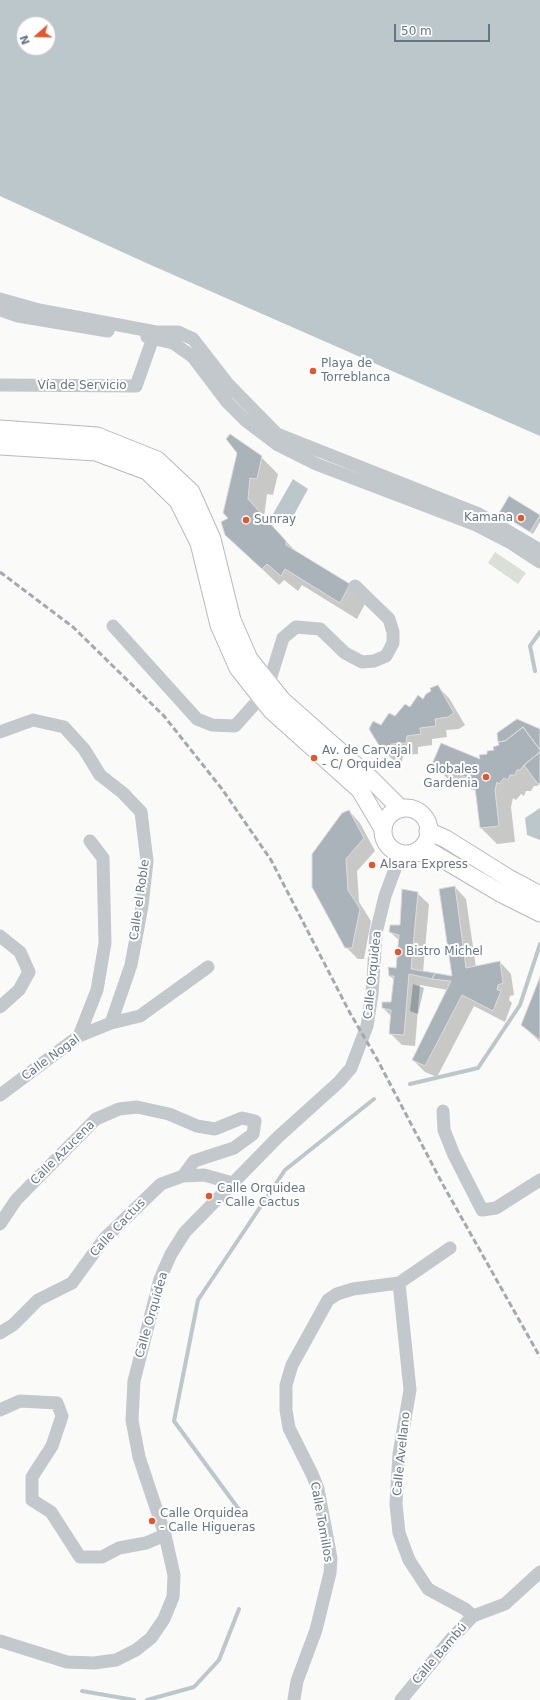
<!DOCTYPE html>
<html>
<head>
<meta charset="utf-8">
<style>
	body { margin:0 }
	#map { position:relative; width:540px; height:1700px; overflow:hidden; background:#fafaf8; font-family:"DejaVu Sans",sans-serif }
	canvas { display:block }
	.north { position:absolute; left:16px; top:16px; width:40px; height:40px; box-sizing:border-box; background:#fff; border:1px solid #c1c8cd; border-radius:50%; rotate:250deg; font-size:11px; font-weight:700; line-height:16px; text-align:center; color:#657683 }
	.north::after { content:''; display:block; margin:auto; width:14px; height:18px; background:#e4572e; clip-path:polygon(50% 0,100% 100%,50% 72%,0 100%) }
	.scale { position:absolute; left:394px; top:24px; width:96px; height:18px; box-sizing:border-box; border:2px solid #657683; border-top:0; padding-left:5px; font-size:12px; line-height:14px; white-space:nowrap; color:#657683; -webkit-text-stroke:3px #fff; paint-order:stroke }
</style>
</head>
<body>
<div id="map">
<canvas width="540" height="1700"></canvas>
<div class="north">N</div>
<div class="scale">50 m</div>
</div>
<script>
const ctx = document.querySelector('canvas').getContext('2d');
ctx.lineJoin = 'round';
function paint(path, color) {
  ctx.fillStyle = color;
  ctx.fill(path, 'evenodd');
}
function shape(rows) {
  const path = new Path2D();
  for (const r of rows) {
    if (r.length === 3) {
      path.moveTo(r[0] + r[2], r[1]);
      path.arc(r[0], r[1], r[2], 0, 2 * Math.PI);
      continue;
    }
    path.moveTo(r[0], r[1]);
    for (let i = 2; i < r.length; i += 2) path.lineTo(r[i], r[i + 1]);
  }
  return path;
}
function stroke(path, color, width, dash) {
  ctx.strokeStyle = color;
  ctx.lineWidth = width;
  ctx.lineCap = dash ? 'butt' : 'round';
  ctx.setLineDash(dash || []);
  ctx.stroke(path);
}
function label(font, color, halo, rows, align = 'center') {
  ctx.font = font + ' "DejaVu Sans",sans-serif';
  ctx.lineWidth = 4;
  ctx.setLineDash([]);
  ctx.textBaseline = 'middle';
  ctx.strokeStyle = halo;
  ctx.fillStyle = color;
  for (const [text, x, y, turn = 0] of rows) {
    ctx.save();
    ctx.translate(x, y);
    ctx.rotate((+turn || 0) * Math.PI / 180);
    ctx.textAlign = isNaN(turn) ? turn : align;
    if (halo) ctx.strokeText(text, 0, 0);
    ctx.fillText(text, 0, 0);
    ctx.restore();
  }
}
paint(shape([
	[495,552,526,573,518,584,488,563]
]), '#dadfd7');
paint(shape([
	[0,0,540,0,540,436,144,262,0,196],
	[24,24,48,24,48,48,24,48],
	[293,479,308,489,290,522,273,514],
	[540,808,540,840,527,835,525,818],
	[413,984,424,988,418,1014,410,1011]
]), '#bbc7cb');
paint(shape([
	[261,457,278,474,273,495,267,494,264,517,297,553,349,585,366,602,357,619,302,585,298,591,284,580,279,585,226,535,229,518,224,513],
	[510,498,540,516,540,522,533,534,503,515],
	[437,686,449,698,465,725,459,729,446,730,447,737,432,739,432,745,418,747,418,754,403,755,402,762,396,763,384,751,381,726,423,700],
	[540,731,540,785,539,784,537,786,534,786,531,791,526,791,524,796,521,794,516,800,513,798,511,807,515,842,497,844,481,828,476,791,450,781,433,764,482,760,495,751],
	[349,811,360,823,375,851,357,871,359,902,371,921,364,959,358,959,346,947,343,813],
	[455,887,466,899,476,967,500,962,511,974,514,995,510,996,509,1000,512,1003,505,1022,474,1006,437,1077,425,1072,413,1060,448,990,420,985,415,1046,402,1045,390,1033,392,1017,383,1008,392,1003,395,981,390,976,397,970,400,941,390,932,401,926,417,893,429,904,423,972,453,977],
	[540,979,540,1042,522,1025]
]), '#0003');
stroke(shape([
	[535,671,530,646,540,632],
	[410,1084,478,1068,520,1005,540,944],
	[243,1515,174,1421,198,1300,285,1170,374,1099],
	[82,1691,134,1700],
	[147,1700,194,1687,219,1660,239,1609]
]), '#bbc7cb', 4);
const building = shape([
	[230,434,262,456,257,479,250,478,248,499,286,541,286,545,350,584,340,603,285,569,281,576,267,564,262,569,225,535,221,522,228,518,223,513,237,453,226,439,230,434],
	[509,496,540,515,530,532,499,513,509,496],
	[438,685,454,713,448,717,435,719,436,726,420,728,421,734,407,736,406,743,391,744,391,751,383,752,369,729,373,721,381,725,389,713,395,716,405,704,410,707,418,695,423,699,426,694,431,691,430,688,438,685],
	[517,719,540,729,540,750,523,727,505,741,498,742,497,733,517,719],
	[523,727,540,750,540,752,524,765,520,770,517,770,515,775,510,775,508,780,504,778,499,784,497,782,495,790,499,826,480,828,475,788,468,778,432,764,441,743,480,759,479,755,487,754,487,751,494,750,493,747,499,745,498,742,505,741,523,727],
	[540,752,540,783,538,784,524,765,540,752],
	[349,810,364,838,346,859,348,890,360,909,352,948,345,948,312,887,312,854,342,813,349,810],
	[455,886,466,968,500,961,503,983,498,985,497,990,501,991,493,1011,462,995,425,1066,412,1060,451,981,432,979,435,973,452,976,439,889,455,886],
	[402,889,418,892,411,969,435,973,432,979,409,974,404,1035,389,1034,391,1010,382,1008,382,1002,391,1002,394,976,389,976,388,967,396,968,399,935,389,932,390,925,400,925,402,889],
	[540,977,540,1040,521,1025,540,977]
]);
paint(building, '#aab3b9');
stroke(building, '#dcdcda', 1);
const major = shape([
	[0,429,97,436,157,460,191,492,212,539,232,620,249,659,282,700,370,778,401,809],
	[0,446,96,452,147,471,178,501,199,543,219,625,238,668,272,711,360,790,383,829],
	[406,831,23],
	[428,831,446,839,510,879,540,895],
	[413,853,431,852,502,894,540,913]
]);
stroke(major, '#b5babe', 19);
stroke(shape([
	[0,299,39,310,156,332,178,332,193,339,228,384,277,434,479,514,540,550],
	[0,310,18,316,108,331],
	[147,337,173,343,193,357,227,402,245,420,278,445,316,464,476,525,511,543,540,562],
	[0,385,136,386,153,338],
	[113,626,197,719,212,725,235,726,261,697],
	[269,683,283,638,296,627,320,629,345,653,362,662,374,661,386,656,393,643,393,632,389,619,355,586],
	[0,732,33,720,64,727,84,749,100,775,123,793,141,812,147,861,142,906,131,965,111,1023],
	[0,936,20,952,29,972,19,990,0,1007],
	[79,1036,97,990,105,943,103,858,90,841],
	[0,1095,79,1036,111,1023,140,1016,208,967],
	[443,1111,444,1130,454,1155,482,1210,496,1208,540,1180],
	[0,1224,16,1200,96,1119,119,1109,137,1107,169,1114,197,1126,215,1129,242,1118,255,1121,253,1134,234,1148,194,1161,183,1176],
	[399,1283,410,1390,399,1454,396,1504,399,1533,409,1560,428,1589,465,1609,473,1616],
	[0,1333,13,1325,38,1300,72,1283,104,1239,161,1184,183,1176,204,1175,233,1183],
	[0,1410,20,1401,57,1403,62,1416,52,1446,32,1477,32,1500,51,1512,80,1557,102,1557,119,1548,146,1543,165,1535],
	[0,1641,67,1662,94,1663,116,1660,136,1650,151,1638,164,1619,173,1597,174,1575,165,1535,139,1457,132,1420,134,1381,160,1279,171,1254,185,1232,278,1137,339,1082,351,1068,367,1026,372,994,376,933,385,896,401,853],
	[294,1699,297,1681,316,1630,330,1573,331,1558,318,1489,312,1474,289,1428,286,1410,286,1385,292,1365,328,1300,337,1294,353,1289,399,1283,450,1248],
	[401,1700,452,1638,473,1616,505,1604,540,1572]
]), '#c3c8cc', 13);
stroke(major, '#fff', 17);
stroke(shape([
	[0,572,73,627,164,716,222,789,271,860,350,1013,377,1059,442,1183,540,1357]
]), '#a2aab0', 3, [6, 3]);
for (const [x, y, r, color] of [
	[313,371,4,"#e4572e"],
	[521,518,4,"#e4572e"],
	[246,520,4,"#e4572e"],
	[314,758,4,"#e4572e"],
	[486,777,4,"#e4572e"],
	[372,865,4,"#e4572e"],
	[398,952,4,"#e4572e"],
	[209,1196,4,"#e4572e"],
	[152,1521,4,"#e4572e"]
]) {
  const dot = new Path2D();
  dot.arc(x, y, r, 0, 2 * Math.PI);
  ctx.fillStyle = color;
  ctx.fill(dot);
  stroke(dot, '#fff', 1.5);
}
label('12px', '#657683', '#fff', [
	["Playa de",321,364],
	["Torreblanca",321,378],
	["Kamana",513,518,"right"],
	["Sunray",254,520],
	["Av. de Carvajal",322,751],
	["- C/ Orquidea",322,765],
	["Globales",478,770,"right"],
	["Gardenia",478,784,"right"],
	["Alsara Express",380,865],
	["Bistro Michel",406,952],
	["Calle Orquidea",217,1189],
	["- Calle Cactus",217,1203],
	["Calle Orquidea",160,1514],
	["- Calle Higueras",160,1528]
], 'left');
label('12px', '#657683', '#fff', [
	["Vía de Servicio",82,386],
	["Calle el Roble",140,900,-82],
	["Calle Orquidea",373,975,-84],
	["Calle Nogal",51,1058,-36],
	["Calle Azucena",63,1153,-45],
	["Calle Cactus",118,1228,-47],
	["Calle Orquidea",152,1315,-74],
	["Calle Avellano",402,1454,-84],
	["Calle Tomillos",321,1522,80],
	["Calle Bambú",440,1654,-49]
]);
</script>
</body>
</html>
